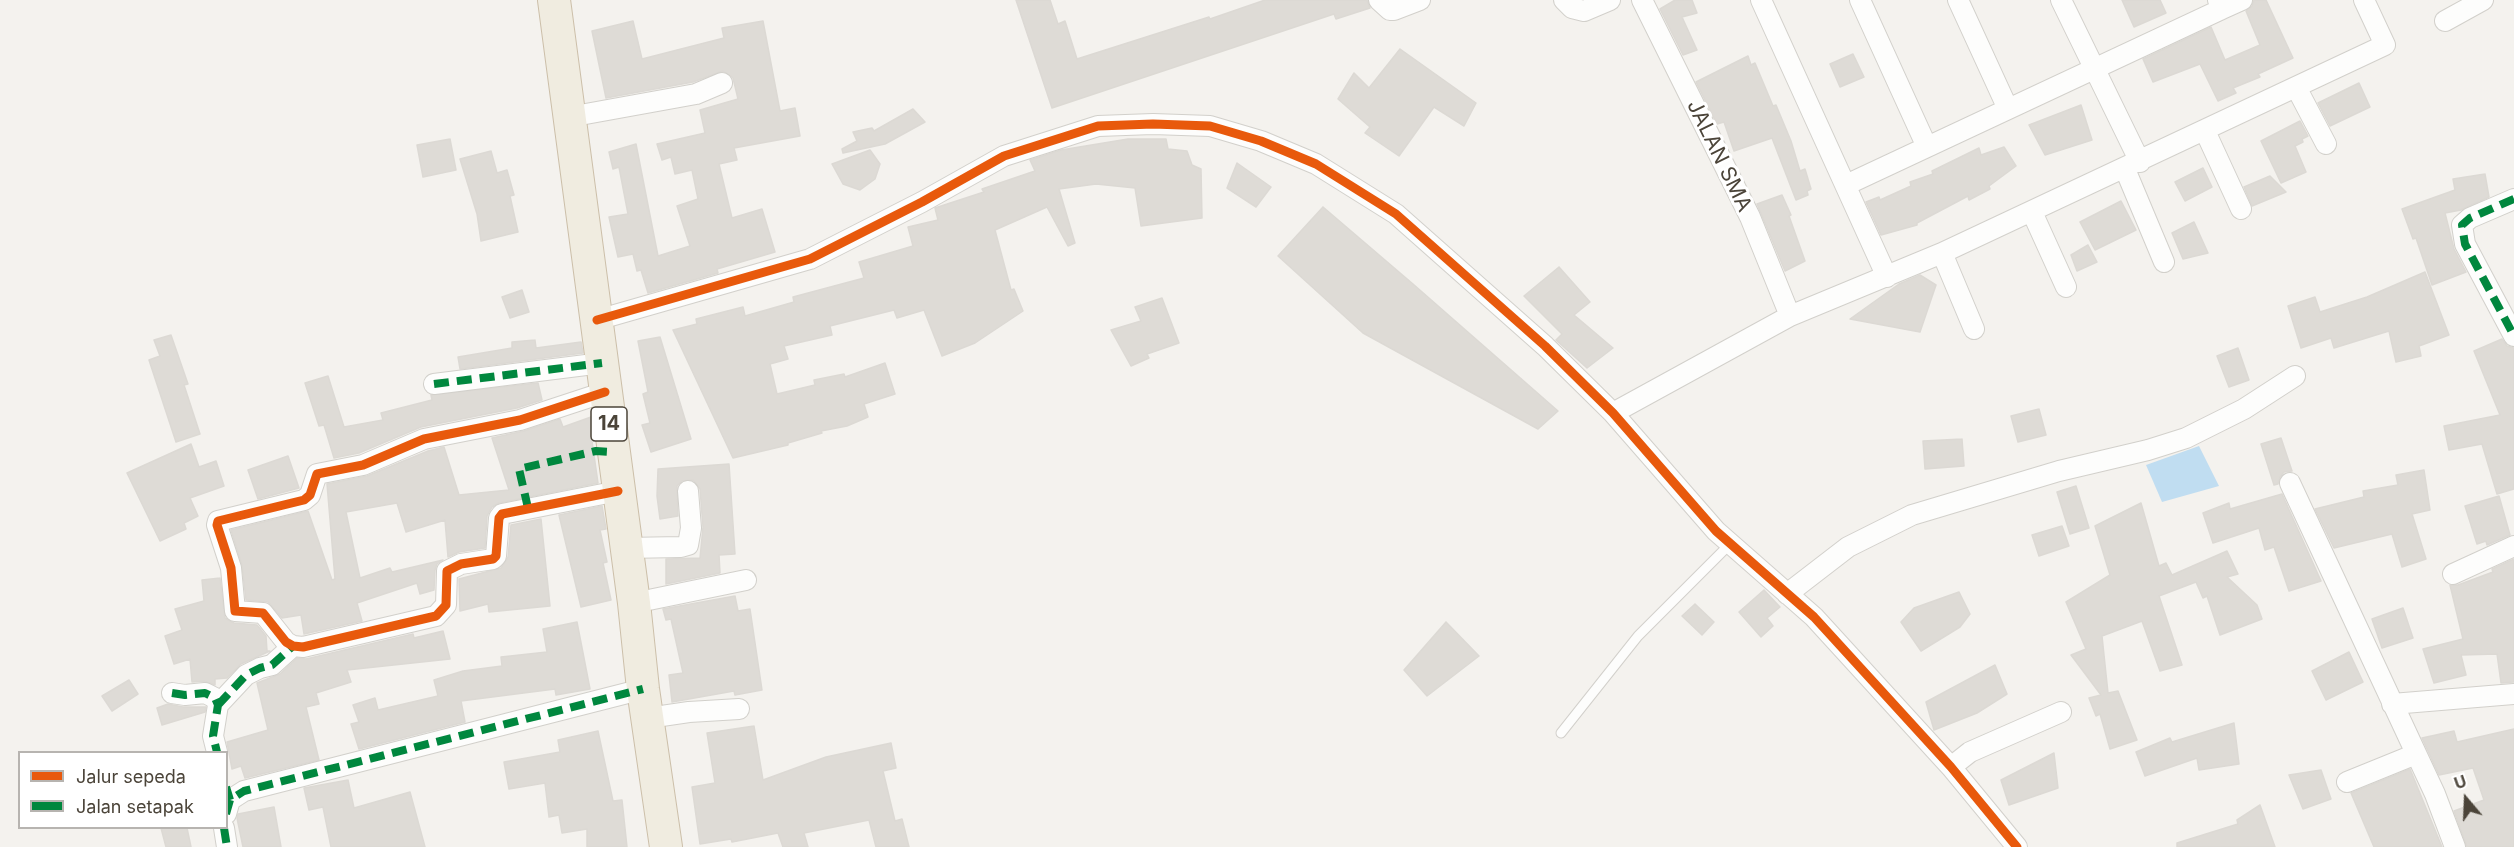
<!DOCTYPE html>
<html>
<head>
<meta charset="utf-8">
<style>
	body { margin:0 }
	#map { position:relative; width:2514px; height:847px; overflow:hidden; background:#f4f2ee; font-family:Inter,sans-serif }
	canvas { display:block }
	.legend { position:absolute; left:18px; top:751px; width:210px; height:78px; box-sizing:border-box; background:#fff; border:2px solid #b7b4b0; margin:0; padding:8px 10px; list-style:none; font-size:18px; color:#4b4439 }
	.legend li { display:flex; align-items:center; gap:12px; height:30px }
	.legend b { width:30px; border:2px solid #b7b4b0 }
	.north { position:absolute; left:2436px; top:769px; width:60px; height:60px; -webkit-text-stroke:4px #fff; paint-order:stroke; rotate:341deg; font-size:16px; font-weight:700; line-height:24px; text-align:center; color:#4b4439 }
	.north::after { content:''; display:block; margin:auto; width:21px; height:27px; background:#4b4439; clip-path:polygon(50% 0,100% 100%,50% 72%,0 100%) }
</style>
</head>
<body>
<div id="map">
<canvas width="2514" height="847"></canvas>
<ul class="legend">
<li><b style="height:8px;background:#e8590c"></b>Jalur sepeda</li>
<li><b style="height:8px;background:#00873e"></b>Jalan setapak</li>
</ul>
<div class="north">U</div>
</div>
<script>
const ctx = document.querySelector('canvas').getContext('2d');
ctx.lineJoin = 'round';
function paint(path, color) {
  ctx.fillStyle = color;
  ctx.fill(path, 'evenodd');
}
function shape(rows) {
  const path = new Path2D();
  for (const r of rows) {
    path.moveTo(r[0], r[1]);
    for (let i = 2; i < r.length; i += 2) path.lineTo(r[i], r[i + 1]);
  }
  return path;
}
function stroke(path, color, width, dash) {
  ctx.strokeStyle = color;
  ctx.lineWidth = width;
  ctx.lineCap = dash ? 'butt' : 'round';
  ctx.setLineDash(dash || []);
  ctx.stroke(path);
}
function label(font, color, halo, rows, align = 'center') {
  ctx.font = font + ' Inter,sans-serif';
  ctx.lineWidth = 6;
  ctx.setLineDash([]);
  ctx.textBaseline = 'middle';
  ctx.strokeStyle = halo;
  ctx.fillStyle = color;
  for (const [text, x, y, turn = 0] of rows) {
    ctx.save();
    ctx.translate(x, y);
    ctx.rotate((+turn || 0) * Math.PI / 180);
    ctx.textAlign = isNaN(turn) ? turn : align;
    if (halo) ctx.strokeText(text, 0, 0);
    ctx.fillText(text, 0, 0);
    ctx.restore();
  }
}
paint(shape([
	[2199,446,2219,486,2162,502,2146,465]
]), '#c0ddf1');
const building = shape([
	[1016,0,1050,0,1058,24,1065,21,1077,59,1209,17,1210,19,1265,0,1367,0,1370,8,1336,19,1334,14,1052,108,1016,0],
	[1675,0,1692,0,1697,13,1682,17,1697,50,1683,55,1660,9,1675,0],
	[2122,0,2160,0,2166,13,2134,27,2122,0],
	[2254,0,2266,0,2293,58,2258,74,2260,77,2233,88,2236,93,2218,101,2200,64,2153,82,2143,59,2211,27,2225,60,2260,45,2246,11,2252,6,2254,0],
	[633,21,642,59,724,38,722,28,763,21,780,111,795,108,800,136,734,148,737,160,719,164,732,218,762,209,775,252,717,269,718,273,648,293,641,270,637,271,633,254,618,257,609,217,628,214,619,167,613,169,609,152,636,144,658,256,690,246,677,206,698,199,692,170,675,174,671,157,662,160,657,144,705,133,700,110,738,99,733,78,723,71,693,82,606,98,592,31,633,21],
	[1400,49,1476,103,1464,126,1434,107,1399,156,1365,133,1370,127,1338,99,1354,73,1369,88,1400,49],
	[1853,54,1864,77,1840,87,1830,64,1853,54],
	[1748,56,1751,65,1755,63,1773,106,1776,105,1791,141,1800,171,1805,169,1811,189,1807,191,1808,195,1796,200,1772,138,1734,151,1724,122,1717,124,1696,82,1748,56],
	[2359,83,2370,107,2330,126,2318,103,2359,83],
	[2081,105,2092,140,2045,155,2029,125,2081,105],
	[913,109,925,122,885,144,843,153,842,149,857,141,853,132,872,128,874,131,913,109],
	[2300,121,2308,136,2302,139,2303,142,2295,146,2306,172,2281,183,2261,141,2300,121],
	[450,139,456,170,423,177,417,145,450,139],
	[1128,139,1166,139,1168,149,1187,151,1192,165,1201,169,1202,218,1141,226,1135,188,1096,184,1059,189,1075,243,1068,246,1047,207,995,230,1011,290,1014,289,1023,311,975,343,942,356,924,310,897,318,894,310,830,326,832,335,784,346,788,359,770,364,777,394,815,385,814,380,844,374,845,377,885,363,895,394,864,404,868,417,847,426,821,431,822,433,788,443,788,445,733,458,673,330,697,324,696,319,743,307,745,316,794,302,793,297,864,278,859,262,913,246,908,227,938,220,935,208,984,192,982,189,1035,171,1030,160,1061,150,1128,139],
	[2004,147,2016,166,1989,186,1990,189,1969,200,1968,196,1917,223,1917,225,1881,235,1866,202,1879,197,1880,200,1911,186,1910,182,1933,174,1932,171,1979,148,1981,155,2004,147],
	[870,150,880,164,875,179,860,190,843,184,832,164,870,150],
	[491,151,497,173,507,170,514,195,510,196,518,232,481,241,477,214,460,159,491,151],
	[1237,163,1271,187,1256,207,1227,188,1237,163],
	[2203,168,2212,187,2185,201,2175,182,2203,168],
	[2485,174,2489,197,2461,210,2445,213,2454,249,2466,272,2432,285,2416,238,2413,239,2402,209,2455,190,2453,179,2485,174],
	[2270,176,2286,192,2252,206,2244,187,2270,176],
	[1782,195,1791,215,1789,216,1805,261,1785,271,1757,204,1782,195],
	[2121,201,2136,230,2095,250,2080,222,2121,201],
	[1323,207,1413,284,1558,411,1538,429,1363,333,1278,256,1323,207],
	[2194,222,2208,253,2183,259,2172,233,2194,222],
	[2088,245,2097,262,2077,271,2071,255,2088,245],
	[1559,267,1590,302,1574,315,1613,348,1587,368,1556,340,1562,334,1524,296,1559,267],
	[2425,272,2449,335,2419,346,2421,356,2396,362,2389,331,2334,348,2331,338,2301,348,2288,306,2315,297,2320,312,2367,297,2425,272],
	[1920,275,1936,285,1920,332,1850,319,1899,284,1920,275],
	[522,290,529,312,510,318,502,297,522,290],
	[1162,298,1179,343,1147,354,1149,358,1131,366,1111,330,1141,321,1135,307,1162,298],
	[171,335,188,384,184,385,200,434,176,442,149,360,160,356,154,340,171,335],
	[660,337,691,439,651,452,642,425,650,423,643,394,648,392,638,341,660,337],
	[2502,339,2507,346,2514,348,2514,489,2497,494,2482,444,2449,450,2444,426,2500,415,2474,351,2502,339],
	[535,340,536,348,581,342,583,353,460,369,458,357,512,348,512,342,535,340],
	[2238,348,2249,380,2229,387,2217,356,2238,348],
	[328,376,344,427,383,420,381,413,432,400,431,395,538,383,542,400,517,408,421,427,359,453,334,458,324,425,319,426,305,383,328,376],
	[2039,409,2046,435,2018,442,2011,416,2039,409],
	[591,417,594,440,592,441,598,483,499,503,492,507,487,516,485,548,459,552,448,557,445,520,406,532,397,503,346,512,360,578,390,568,392,572,443,560,437,564,435,570,434,590,420,594,417,583,357,603,362,621,304,634,301,615,282,618,268,602,246,600,242,565,231,530,308,511,332,580,335,579,327,484,367,476,428,451,444,447,459,495,509,490,492,438,524,431,560,419,563,427,591,417],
	[2281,438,2292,471,2284,472,2280,477,2278,484,2274,485,2261,444,2281,438],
	[1962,439,1964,466,1925,469,1923,441,1962,439],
	[191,444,199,467,216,461,224,486,190,498,198,516,184,523,186,529,160,541,127,473,191,444],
	[288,456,299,488,258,499,248,470,288,456],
	[729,464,735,554,719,555,720,573,666,584,666,559,700,558,703,527,700,489,693,480,682,481,677,486,678,516,660,519,657,496,658,469,729,464],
	[2424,470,2430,510,2412,514,2426,559,2402,567,2392,534,2334,548,2315,509,2364,497,2363,491,2398,485,2396,475,2424,470],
	[2076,486,2089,528,2070,534,2057,492,2076,486],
	[2282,494,2321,581,2289,591,2274,547,2265,550,2259,528,2213,543,2203,513,2229,503,2230,509,2282,494],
	[2499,496,2510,535,2487,545,2486,541,2477,544,2465,506,2499,496],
	[2141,503,2159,566,2166,563,2172,575,2227,551,2238,574,2227,577,2257,605,2262,619,2220,635,2207,596,2203,598,2196,582,2159,596,2182,665,2160,671,2142,621,2102,636,2108,693,2118,691,2137,740,2110,749,2100,714,2096,716,2089,698,2101,695,2071,655,2086,649,2066,602,2110,575,2095,526,2141,503],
	[602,506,606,529,600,530,607,562,603,563,611,600,581,607,559,515,602,506],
	[541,519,550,606,489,612,488,604,460,611,459,579,501,568,508,557,511,525,541,519],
	[2062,526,2069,546,2039,556,2032,535,2062,526],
	[2514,559,2514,682,2501,683,2497,654,2461,655,2466,675,2434,683,2423,649,2463,639,2450,585,2458,585,2493,572,2492,569,2514,559],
	[220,578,225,618,234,623,257,625,266,636,267,651,270,651,241,664,227,678,215,679,215,685,204,681,192,682,190,659,174,664,165,636,182,630,175,609,204,601,202,580,220,578],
	[1764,590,1780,607,1767,618,1773,626,1761,637,1739,612,1764,590],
	[1959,592,1970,614,1960,627,1921,651,1901,622,1914,608,1959,592],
	[735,596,738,611,750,609,762,690,735,695,734,691,672,702,669,675,683,673,671,619,666,620,663,609,735,596],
	[1695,604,1714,622,1702,635,1682,616,1695,604],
	[2403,608,2413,638,2382,648,2372,619,2403,608],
	[577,622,590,689,556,695,555,689,461,701,465,722,359,749,351,724,359,722,353,705,375,698,378,710,438,696,434,680,463,671,502,666,501,657,547,652,543,629,577,622],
	[1446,622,1479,656,1427,696,1404,670,1446,622],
	[443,631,450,659,347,670,351,682,316,693,319,704,306,707,319,760,245,778,241,766,232,769,227,742,268,730,257,683,280,674,297,658,306,659,413,634,414,638,443,631],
	[2349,652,2363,682,2326,700,2312,671,2349,652],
	[1995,665,2007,694,1977,713,1934,730,1926,702,1995,665],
	[129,680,138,694,112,711,102,696,129,680],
	[168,704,183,707,206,707,205,712,162,725,157,708,168,704],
	[2234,723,2239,764,2199,770,2197,758,2145,776,2136,752,2170,738,2172,742,2234,723],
	[754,726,763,780,826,757,891,743,896,768,883,771,895,821,902,819,909,847,876,847,869,820,804,833,808,847,783,847,778,833,732,842,731,839,700,844,692,787,715,783,707,733,754,726],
	[2514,729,2514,847,2467,847,2454,811,2484,800,2473,768,2439,775,2422,738,2454,731,2457,742,2514,729],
	[598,731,613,801,622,800,627,847,587,847,587,829,562,833,559,815,549,817,545,783,509,789,504,762,560,752,558,740,598,731],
	[2054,753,2058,788,2009,805,2001,780,2054,753],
	[2410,769,2442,847,2374,847,2351,793,2410,769],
	[2321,770,2331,799,2303,809,2289,775,2321,770],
	[348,780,354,808,410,792,425,847,331,847,323,807,309,810,304,788,348,780],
	[2260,805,2275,847,2177,847,2177,843,2238,824,2237,820,2260,805],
	[274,807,281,847,243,847,237,818,238,814,274,807],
	[161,828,187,828,191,847,166,847,161,828]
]);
paint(building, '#dedbd6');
stroke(building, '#dcd9d4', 1.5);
const service = shape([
	[1561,733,1638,636,1730,544]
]);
const minor = shape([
	[1379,0,1390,10,1394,10,1420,0],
	[1564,0,1572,8,1584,11,1610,0],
	[1642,0,1750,217,1790,316],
	[1761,0,1887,277],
	[1860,0,1927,147],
	[1958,0,2008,109],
	[2061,0,2140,162],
	[2222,9,2242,0],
	[2445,21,2483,0],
	[2296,87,2326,144],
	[569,117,696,94,722,83],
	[2205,131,2241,209],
	[2125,169,2164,262],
	[1846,185,2222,9,2218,0],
	[2514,199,2470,218,2462,225,2465,244,2514,336],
	[2032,212,2066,287],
	[1942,253,1974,329],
	[597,320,810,259,922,202,1004,156,1098,126,1153,124,1210,126,1261,141,1316,164,1396,214,1545,346,1613,413,1716,531,1814,617,1951,767,2017,847],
	[434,384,602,363],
	[605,392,520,420,424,439,363,465,317,474,310,495,304,500,218,521,217,525,231,568,235,611,263,613,286,642,293,646,303,647,436,616,446,605,447,571,461,564,493,559,496,556,499,518,502,514,618,491],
	[1613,413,1790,316,1942,253,2385,45,2364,0],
	[2290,483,2435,794,2455,847],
	[625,548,681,547,688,545,691,528,688,491],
	[2453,574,2514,546],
	[1787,594,1848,547,1912,515,2059,471,2148,450,2186,438,2244,409,2295,376],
	[634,603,746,580],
	[172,693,185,695,205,693,215,698,218,705,213,736,217,752],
	[2392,704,2514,694],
	[218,705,246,675,260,668,272,665,293,646],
	[648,718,689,712,739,709],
	[1951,767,1970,752,2061,712],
	[2347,782,2416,754],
	[226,814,230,800,244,791,643,689],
	[224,828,227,847]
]);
const trunk = shape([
	[554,0,634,603,643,689,666,847]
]);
stroke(service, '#d2d0cb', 11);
stroke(minor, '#d2d0cb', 22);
stroke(trunk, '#ccbfa9', 34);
stroke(service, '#fdfdfc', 9);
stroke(minor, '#fdfdfc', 20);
stroke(trunk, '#f0ece0', 32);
stroke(shape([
	[2514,199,2470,218,2462,225,2465,244,2514,336],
	[434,384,602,363],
	[528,508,519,469,596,451,613,452],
	[172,693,185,695,205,693,215,698,218,705,213,736,217,752],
	[218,705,246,675,260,668,272,665,293,646],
	[226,787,230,800],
	[226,814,230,800,244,791,643,689],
	[224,828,227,847]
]), '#00873e', 8, [15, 8]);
stroke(shape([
	[597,320,810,259,922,202,1004,156,1098,126,1153,124,1210,126,1261,141,1316,164,1396,214,1545,346,1613,413,1716,531,1814,617,1951,767,2017,847],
	[605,392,520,420,424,439,363,465,317,474,310,495,304,500,218,521,217,525,231,568,235,611,263,613,286,642,293,646,303,647,436,616,446,605,447,571,461,564,493,559,496,556,499,518,502,514,618,491]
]), '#e8590c', 9);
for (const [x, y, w] of [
	[609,424,36]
]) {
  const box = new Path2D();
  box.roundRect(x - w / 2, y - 17, w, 34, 4.5);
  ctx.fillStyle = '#fff';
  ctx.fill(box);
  stroke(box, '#4b4439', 1.5);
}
label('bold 20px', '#4b4439', null, [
	["14",609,424]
]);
label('21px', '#4b4439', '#fff', [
	["JALAN SMA",1719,156,64]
]);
</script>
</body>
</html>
